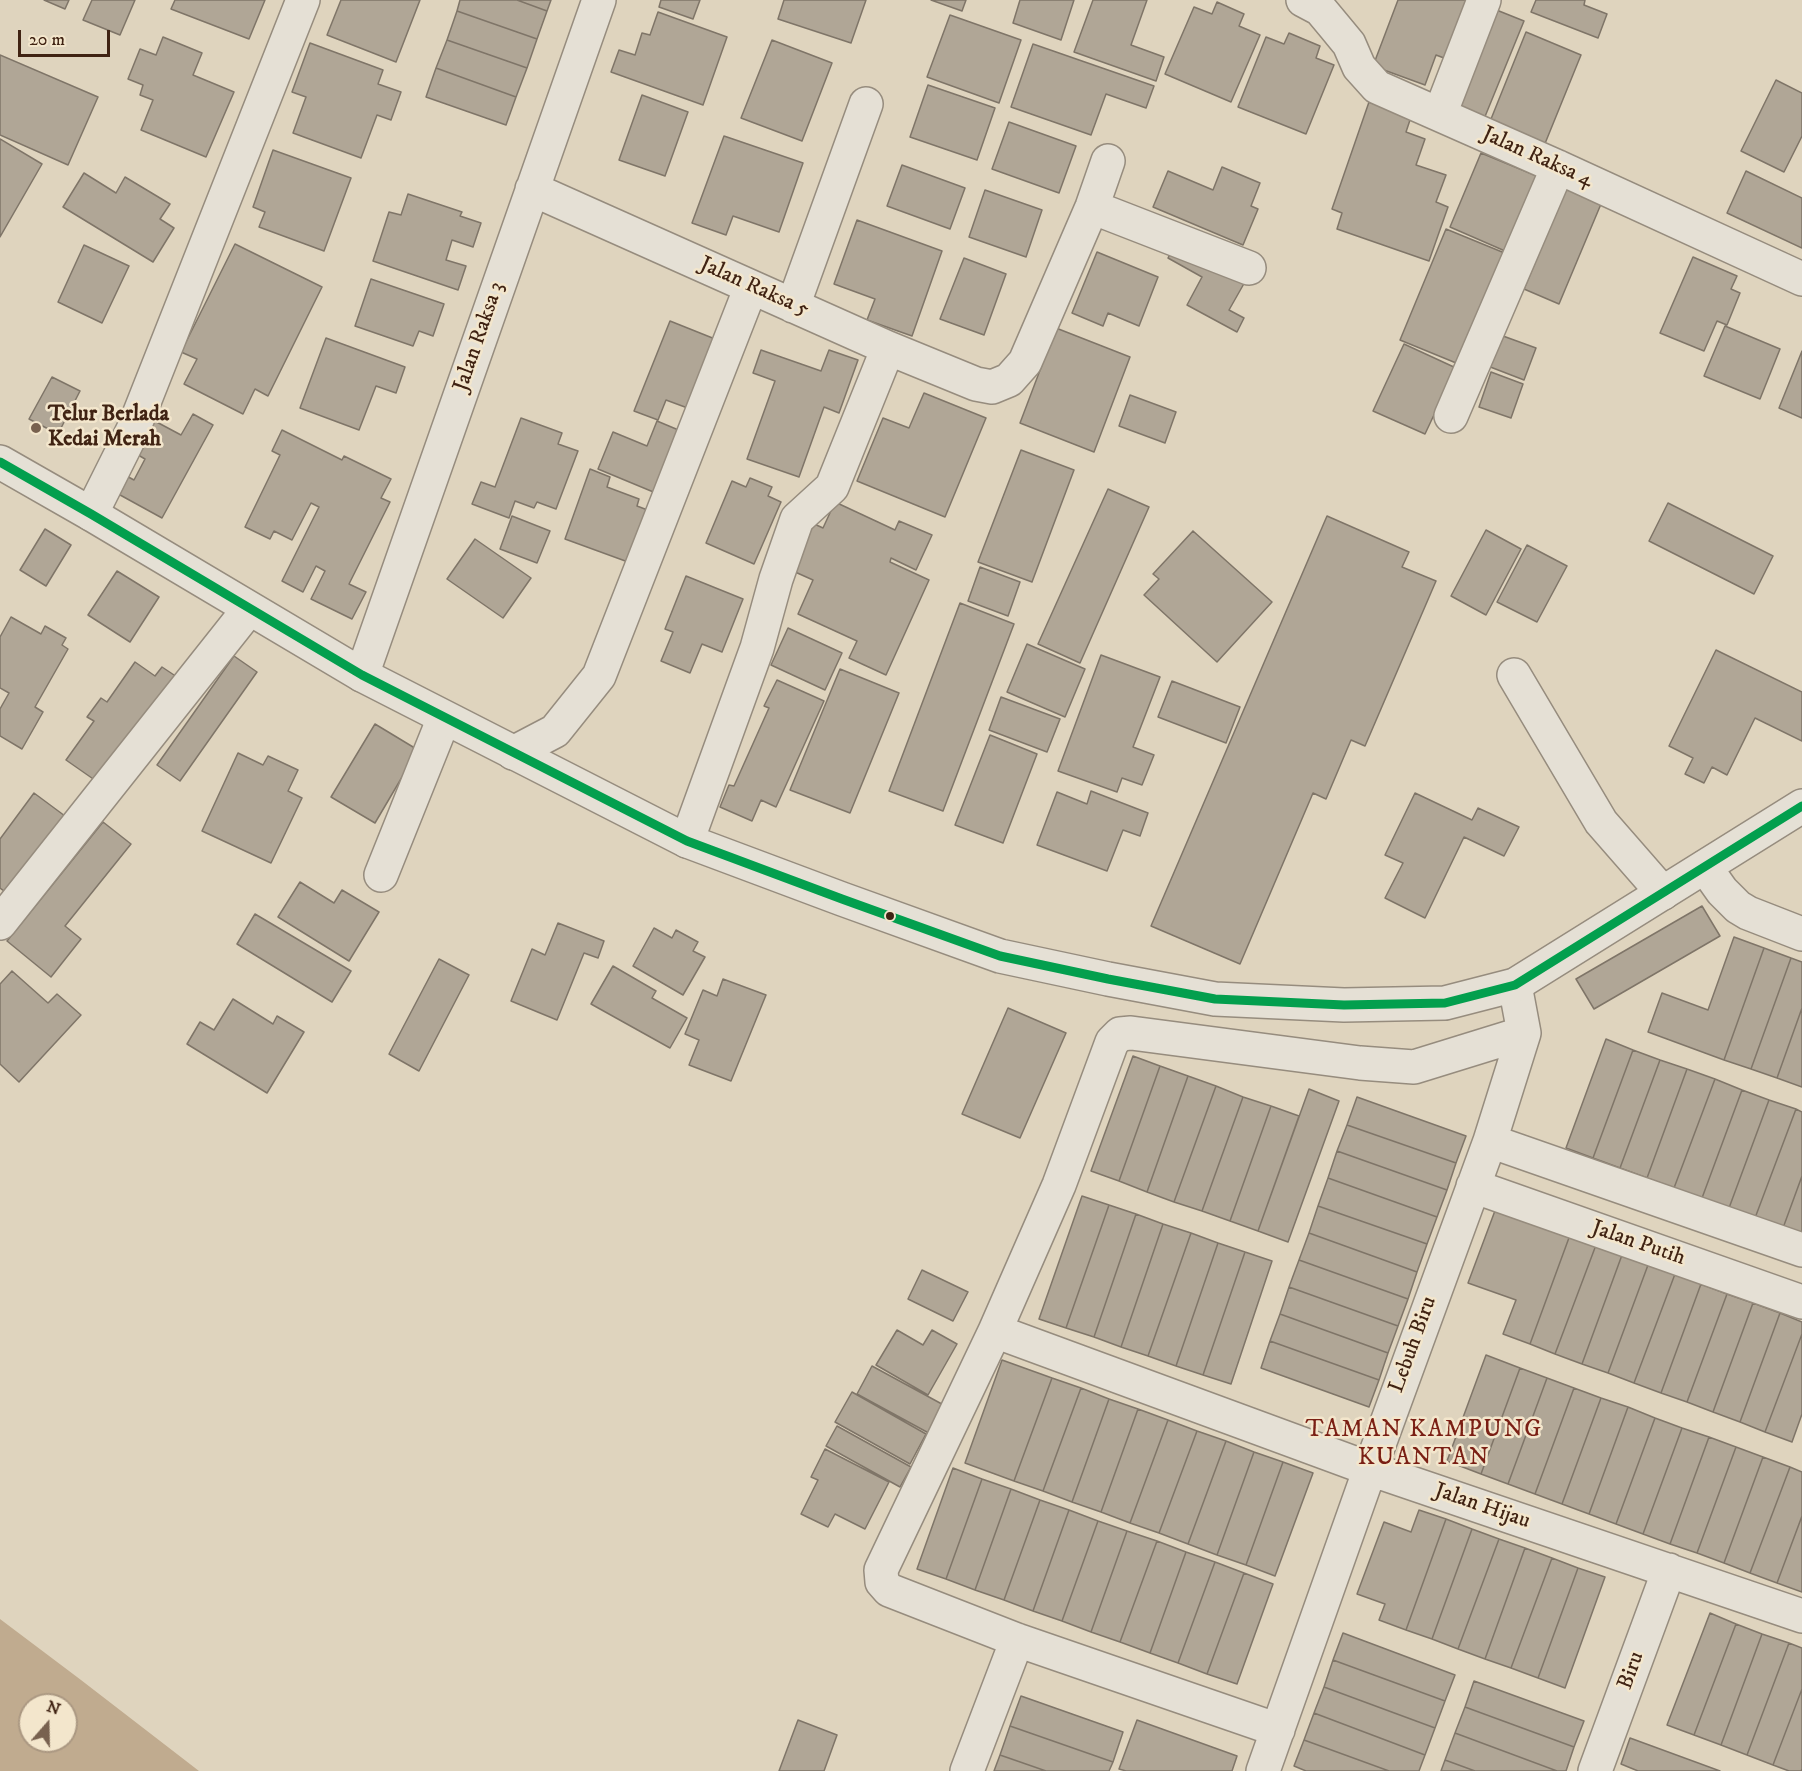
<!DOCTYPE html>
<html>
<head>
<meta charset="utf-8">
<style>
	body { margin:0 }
	#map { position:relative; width:1802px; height:1771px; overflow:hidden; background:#dfd4be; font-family:"IM FELL DW Pica",serif }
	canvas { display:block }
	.north { position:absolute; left:18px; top:1693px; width:60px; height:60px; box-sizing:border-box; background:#f3e6cc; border:2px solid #ab9882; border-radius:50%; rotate:20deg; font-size:16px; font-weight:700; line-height:24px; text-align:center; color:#402313 }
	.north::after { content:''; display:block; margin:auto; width:21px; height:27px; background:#78614f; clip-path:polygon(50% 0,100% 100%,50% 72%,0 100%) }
	.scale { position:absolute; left:18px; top:30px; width:92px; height:27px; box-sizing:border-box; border:3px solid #402313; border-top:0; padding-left:8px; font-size:18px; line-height:21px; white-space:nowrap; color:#402313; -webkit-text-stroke:4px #f3e6cc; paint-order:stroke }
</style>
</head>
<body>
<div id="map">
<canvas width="1802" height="1771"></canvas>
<div class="north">N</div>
<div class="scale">20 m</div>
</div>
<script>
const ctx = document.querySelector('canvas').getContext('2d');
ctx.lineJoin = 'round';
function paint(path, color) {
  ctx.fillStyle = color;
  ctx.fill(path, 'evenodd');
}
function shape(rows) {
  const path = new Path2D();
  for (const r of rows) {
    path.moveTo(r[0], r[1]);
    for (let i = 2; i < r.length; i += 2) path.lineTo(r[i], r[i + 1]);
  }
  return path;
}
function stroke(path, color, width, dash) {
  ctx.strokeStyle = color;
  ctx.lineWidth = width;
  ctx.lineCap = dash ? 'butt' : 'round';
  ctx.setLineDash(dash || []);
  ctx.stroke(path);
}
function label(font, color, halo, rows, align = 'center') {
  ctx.font = font + ' "IM FELL DW Pica",serif';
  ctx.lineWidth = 5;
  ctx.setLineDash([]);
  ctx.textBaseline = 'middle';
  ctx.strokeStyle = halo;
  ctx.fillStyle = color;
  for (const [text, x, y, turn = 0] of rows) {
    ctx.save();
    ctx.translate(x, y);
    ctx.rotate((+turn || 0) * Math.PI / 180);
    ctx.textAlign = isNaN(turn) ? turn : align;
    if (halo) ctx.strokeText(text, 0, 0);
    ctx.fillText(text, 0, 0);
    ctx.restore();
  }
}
paint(shape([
	[0,1619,81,1680,199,1771,0,1771],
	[30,1705,66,1705,66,1741,30,1741]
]), '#c0ab8f');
const building = shape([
	[44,0,69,0,65,9,44,0],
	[92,0,135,0,120,35,83,20,92,0],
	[175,0,265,0,249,39,171,9,175,0],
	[341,0,420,0,396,62,327,35,341,0],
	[460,0,517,0,547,11,537,39,457,11,460,0],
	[517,0,551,0,547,11,517,0],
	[661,0,700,0,693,19,659,7,661,0],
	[784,0,866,0,851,43,778,19,784,0],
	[931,0,966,0,962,11,931,0],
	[1020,0,1074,0,1061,40,1013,23,1020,0],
	[1093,0,1147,0,1131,45,1164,57,1156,81,1074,52,1093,0],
	[1398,0,1474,0,1452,61,1436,55,1425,85,1373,66,1398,0],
	[1536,0,1585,0,1584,5,1607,14,1598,38,1531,12,1536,0],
	[1217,2,1244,14,1239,26,1260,35,1231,102,1165,74,1194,7,1212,14,1217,2],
	[1489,7,1524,21,1484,119,1450,105,1489,7],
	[457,11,537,39,527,68,447,40,457,11],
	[658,12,727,37,703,105,611,72,619,50,635,55,642,33,650,35,658,12],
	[950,15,1021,40,999,103,927,77,950,15],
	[1526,32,1581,55,1544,146,1489,124,1526,32],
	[1289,33,1320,46,1316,58,1334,65,1306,134,1238,107,1266,37,1284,44,1289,33],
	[163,37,202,53,193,75,234,92,206,157,141,130,153,100,140,95,143,85,128,79,140,49,156,55,163,37],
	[447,40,527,68,516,97,436,68,447,40],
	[772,40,832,63,802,141,741,118,772,40],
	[310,43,383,70,378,84,401,92,391,120,377,115,361,158,293,133,306,97,292,92,310,43],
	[1033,44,1154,86,1146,108,1106,94,1091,135,1011,107,1033,44],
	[0,55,98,97,68,165,0,135,0,55],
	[436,68,516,97,506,125,426,97,436,68],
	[1776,80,1802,93,1802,136,1784,172,1741,151,1776,80],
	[928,85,995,108,977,160,910,137,928,85],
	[642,95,688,112,665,176,619,160,642,95],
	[1369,102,1411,117,1406,132,1425,139,1416,165,1446,175,1436,202,1448,207,1429,261,1337,229,1342,213,1332,209,1369,102],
	[1009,122,1076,146,1059,193,992,169,1009,122],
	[724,136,803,163,779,232,733,216,726,235,692,223,724,136],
	[0,139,42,164,0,237,0,139],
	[273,150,351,178,324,251,259,227,265,212,253,207,273,150],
	[1481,153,1537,176,1505,251,1450,227,1481,153],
	[902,165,965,188,950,229,887,206,902,165],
	[1222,167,1260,183,1251,206,1258,209,1243,245,1153,207,1168,171,1213,190,1222,167],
	[1746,171,1802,198,1802,248,1727,213,1746,171],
	[84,173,116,193,125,177,170,204,160,219,174,228,153,262,63,207,84,173],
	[1566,189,1601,204,1559,304,1524,289,1566,189],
	[985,190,1042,210,1026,257,969,237,985,190],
	[408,194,462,212,460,216,481,223,473,247,452,240,446,260,466,266,458,290,373,261,389,212,401,215,408,194],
	[857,220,942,251,912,336,867,320,875,299,834,284,857,220],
	[1446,229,1507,254,1461,365,1400,340,1446,229],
	[1180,235,1250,273,1229,310,1244,318,1237,332,1187,305,1202,277,1168,258,1180,235],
	[235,244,322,287,268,396,255,389,243,414,184,384,197,359,181,352,235,244],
	[84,245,129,266,102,323,58,302,84,245],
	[1097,252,1158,277,1139,326,1108,313,1103,326,1072,313,1097,252],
	[1693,257,1737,276,1731,289,1740,293,1727,325,1717,321,1704,351,1660,333,1693,257],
	[964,258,1006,274,984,335,940,319,964,258],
	[371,279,444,304,433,336,419,331,413,346,355,326,371,279],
	[670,321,720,341,693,410,666,400,658,420,634,411,670,321],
	[1725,326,1780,349,1760,399,1704,376,1725,326],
	[1056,328,1130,357,1094,452,1020,423,1056,328],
	[1492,332,1536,348,1524,380,1480,363,1492,332],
	[326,338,405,367,396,393,376,386,359,430,300,408,326,338],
	[1404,344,1456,368,1425,434,1373,411,1404,344],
	[761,350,821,371,829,350,858,360,839,413,824,407,799,477,747,459,775,381,753,373,761,350],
	[1802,351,1802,418,1779,408,1802,351],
	[1491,372,1523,384,1511,418,1479,407,1491,372],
	[52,377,80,391,58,434,29,419,52,377],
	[924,393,986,418,945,517,857,481,883,418,909,428,924,393],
	[1130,395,1176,412,1165,443,1119,426,1130,395],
	[193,414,213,425,162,518,111,490,121,473,134,480,145,459,133,452,151,419,181,435,193,414],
	[521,418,562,433,558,444,578,451,556,509,537,502,534,508,515,501,509,518,472,504,481,482,495,487,521,418],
	[657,421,688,434,663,496,598,469,613,432,647,446,657,421],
	[282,430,342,460,344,456,391,479,381,498,390,502,349,584,366,592,352,619,311,599,325,571,316,566,303,592,282,581,319,507,311,503,292,540,274,531,270,539,245,527,280,455,272,451,282,430],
	[1021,450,1074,470,1032,582,978,562,1021,450],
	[590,469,610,477,607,487,639,499,637,506,658,514,639,566,565,539,590,469],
	[750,478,772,487,768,496,781,502,754,564,706,543,732,481,746,487,750,478],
	[1108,489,1149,507,1080,663,1038,644,1108,489],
	[835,502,895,530,899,521,932,535,916,570,891,558,890,562,929,580,886,675,849,658,857,641,798,614,813,580,766,559,788,512,823,528,835,502],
	[1668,503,1773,556,1754,594,1649,541,1668,503],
	[512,516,550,531,537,563,500,549,512,516],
	[1327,516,1409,552,1402,567,1436,581,1365,746,1351,740,1326,799,1313,793,1240,964,1151,926,1327,516],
	[45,529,71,545,46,586,20,570,45,529],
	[1486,530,1521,549,1486,615,1451,596,1486,530],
	[1193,531,1272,602,1217,662,1144,595,1159,579,1153,574,1193,531],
	[475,539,531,578,503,618,447,579,475,539],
	[1527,545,1567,566,1537,622,1497,602,1527,545],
	[980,567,1020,582,1008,616,968,601,980,567],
	[117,571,159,597,130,642,88,615,117,571],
	[686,576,743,599,722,652,702,644,690,673,661,661,673,632,665,629,686,576],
	[960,603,1014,624,943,811,889,791,960,603],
	[11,617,41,634,45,626,66,638,62,645,68,649,35,707,43,712,22,749,0,736,0,709,9,693,0,688,0,637,11,617],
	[788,628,842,653,825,690,771,665,788,628],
	[1027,644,1085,669,1065,717,1007,692,1027,644],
	[1716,650,1802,692,1802,741,1755,718,1727,775,1712,767,1704,783,1685,774,1693,758,1669,746,1716,650],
	[1101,655,1160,677,1133,747,1154,755,1142,785,1122,778,1117,792,1058,771,1101,655],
	[234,656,257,672,180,781,157,765,234,656],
	[135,662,155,676,162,667,180,679,109,790,66,760,94,721,87,717,101,698,107,702,135,662],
	[840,669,899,693,850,813,790,790,840,669],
	[777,680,824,701,776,807,761,800,752,821,720,807,729,785,734,786,769,708,764,706,777,680],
	[1172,681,1240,707,1226,743,1158,717,1172,681],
	[1001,697,1060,719,1047,752,989,730,1001,697],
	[375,724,418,750,375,823,331,797,375,724],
	[990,735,1037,754,1003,843,955,825,990,735],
	[238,753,263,765,268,756,298,770,288,791,302,798,271,863,202,831,238,753],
	[1091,791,1148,813,1140,836,1123,830,1107,871,1037,845,1057,792,1087,804,1091,791],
	[34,793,69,819,11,896,0,888,0,839,34,793],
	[1415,793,1472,820,1478,808,1519,827,1504,856,1464,837,1425,918,1385,898,1403,863,1385,855,1415,793],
	[103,822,131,844,65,926,81,939,51,977,7,941,103,822],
	[300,882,334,903,342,890,379,912,349,961,278,917,300,882],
	[1702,906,1720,936,1594,1009,1576,979,1702,906],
	[255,914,351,971,332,1002,237,944,255,914],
	[558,923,604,941,598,958,584,953,557,1020,511,1001,532,949,545,955,558,923],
	[654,928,672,938,676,930,698,942,693,951,705,957,683,995,633,966,654,928],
	[1734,937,1764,948,1724,1060,1648,1032,1662,993,1708,1010,1734,937],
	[1764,948,1791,958,1751,1069,1724,1060,1764,948],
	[1791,958,1802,962,1802,1008,1777,1078,1751,1069,1791,958],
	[439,959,469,975,419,1071,389,1054,439,959],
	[613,966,656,991,652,998,687,1018,670,1048,591,1004,613,966],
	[12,971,48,1003,57,994,81,1015,19,1082,0,1064,0,984,12,971],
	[723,979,766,995,731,1081,689,1065,699,1040,685,1034,703,990,717,996,723,979],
	[233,999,273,1024,277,1016,304,1032,267,1093,187,1044,200,1022,214,1030,233,999],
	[1008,1008,1066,1033,1020,1138,962,1114,1008,1008],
	[1802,1008,1802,1087,1777,1078,1802,1008],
	[1606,1039,1633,1050,1593,1158,1566,1148,1606,1039],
	[1633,1050,1660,1060,1620,1168,1593,1158,1633,1050],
	[1133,1056,1160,1066,1119,1181,1091,1171,1133,1056],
	[1660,1060,1687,1069,1647,1178,1620,1168,1660,1060],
	[1160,1066,1188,1076,1147,1192,1119,1181,1160,1066],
	[1687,1069,1715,1079,1674,1188,1647,1178,1687,1069],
	[1188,1076,1216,1086,1174,1202,1147,1192,1188,1076],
	[1715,1079,1742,1090,1702,1198,1674,1188,1715,1079],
	[1216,1086,1243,1097,1202,1211,1174,1202,1216,1086],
	[1309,1089,1339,1101,1288,1242,1258,1231,1309,1089],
	[1742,1090,1769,1100,1729,1208,1702,1198,1742,1090],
	[1243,1097,1271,1106,1230,1221,1202,1211,1243,1097],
	[1357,1097,1466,1136,1456,1163,1347,1125,1357,1097],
	[1769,1100,1796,1109,1755,1218,1729,1208,1769,1100],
	[1271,1106,1299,1116,1258,1231,1230,1221,1271,1106],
	[1796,1109,1802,1112,1802,1176,1783,1228,1755,1218,1796,1109],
	[1347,1125,1456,1163,1447,1190,1337,1151,1347,1125],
	[1337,1151,1447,1190,1437,1217,1328,1178,1337,1151],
	[1802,1176,1802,1235,1783,1228,1802,1176],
	[1328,1178,1437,1217,1427,1244,1318,1206,1328,1178],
	[1082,1196,1109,1205,1066,1328,1039,1319,1082,1196],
	[1109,1205,1136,1214,1094,1337,1066,1328,1109,1205],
	[1318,1206,1427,1244,1417,1272,1309,1233,1318,1206],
	[1496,1208,1570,1235,1530,1344,1503,1334,1516,1300,1468,1283,1496,1208],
	[1136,1214,1163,1224,1121,1347,1094,1337,1136,1214],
	[1163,1224,1191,1233,1148,1356,1121,1347,1163,1224],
	[1191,1233,1218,1243,1176,1366,1148,1356,1191,1233],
	[1309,1233,1417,1272,1408,1299,1299,1260,1309,1233],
	[1570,1235,1596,1245,1555,1354,1530,1344,1570,1235],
	[1218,1243,1245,1252,1203,1375,1176,1366,1218,1243],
	[1596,1245,1622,1255,1582,1364,1555,1354,1596,1245],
	[1245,1252,1272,1261,1231,1384,1203,1375,1245,1252],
	[1622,1255,1648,1265,1608,1373,1582,1364,1622,1255],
	[1299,1260,1408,1299,1398,1326,1289,1287,1299,1260],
	[1648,1265,1675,1274,1634,1383,1608,1373,1648,1265],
	[922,1270,968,1292,953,1321,908,1299,922,1270],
	[1675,1274,1701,1284,1661,1393,1634,1383,1675,1274],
	[1701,1284,1727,1294,1687,1402,1661,1393,1701,1284],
	[1289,1287,1398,1326,1388,1353,1280,1314,1289,1287],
	[1727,1294,1753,1303,1713,1412,1687,1402,1727,1294],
	[1753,1303,1780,1313,1740,1422,1713,1412,1753,1303],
	[1780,1313,1802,1322,1802,1334,1765,1432,1740,1422,1780,1313],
	[1280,1314,1388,1353,1379,1380,1270,1341,1280,1314],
	[897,1330,923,1345,932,1330,957,1344,928,1395,876,1365,897,1330],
	[1802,1334,1802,1414,1792,1442,1765,1432,1802,1334],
	[1270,1341,1379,1380,1369,1407,1261,1368,1270,1341],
	[1486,1355,1520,1368,1481,1474,1447,1461,1486,1355],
	[1002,1360,1052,1378,1014,1481,965,1463,1002,1360],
	[872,1366,951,1409,936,1437,857,1394,872,1366],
	[1520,1368,1547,1378,1508,1484,1481,1474,1520,1368],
	[1052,1378,1081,1388,1043,1491,1014,1481,1052,1378],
	[1547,1378,1574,1388,1535,1494,1508,1484,1547,1378],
	[1081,1388,1109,1399,1072,1502,1043,1491,1081,1388],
	[1574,1388,1601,1398,1562,1504,1535,1494,1574,1388],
	[852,1392,926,1434,910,1464,835,1422,852,1392],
	[1601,1398,1628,1407,1589,1514,1562,1504,1601,1398],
	[1109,1399,1138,1409,1101,1512,1072,1502,1109,1399],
	[1628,1407,1655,1418,1616,1524,1589,1514,1628,1407],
	[1138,1409,1168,1420,1130,1523,1101,1512,1138,1409],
	[1655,1418,1682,1428,1643,1534,1616,1524,1655,1418],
	[1168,1420,1197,1431,1159,1533,1130,1523,1168,1420],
	[837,1426,911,1467,900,1487,826,1446,837,1426],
	[1682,1428,1709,1437,1670,1544,1643,1534,1682,1428],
	[1197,1431,1226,1441,1188,1544,1159,1533,1197,1431],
	[1709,1437,1736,1447,1697,1553,1670,1544,1709,1437],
	[1226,1441,1254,1452,1217,1555,1188,1544,1226,1441],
	[1736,1447,1763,1457,1724,1563,1697,1553,1736,1447],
	[825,1449,889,1482,865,1529,835,1514,828,1527,801,1514,818,1480,811,1477,825,1449],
	[1254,1452,1283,1462,1246,1565,1217,1555,1254,1452],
	[1763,1457,1790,1467,1750,1573,1724,1563,1763,1457],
	[1283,1462,1313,1473,1275,1576,1246,1565,1283,1462],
	[1790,1467,1802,1472,1802,1516,1777,1583,1750,1573,1790,1467],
	[953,1468,982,1479,946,1579,917,1569,953,1468],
	[982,1479,1011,1489,975,1590,946,1579,982,1479],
	[1011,1489,1040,1500,1004,1600,975,1590,1011,1489],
	[1040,1500,1069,1510,1033,1611,1004,1600,1040,1500],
	[1069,1510,1098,1521,1062,1621,1033,1611,1069,1510],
	[1419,1510,1446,1519,1406,1630,1379,1620,1385,1604,1357,1594,1384,1522,1411,1532,1419,1510],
	[1802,1516,1802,1592,1777,1583,1802,1516],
	[1446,1519,1472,1529,1432,1639,1406,1630,1446,1519],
	[1098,1521,1127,1531,1091,1632,1062,1621,1098,1521],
	[1472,1529,1499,1539,1458,1649,1432,1639,1472,1529],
	[1127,1531,1157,1541,1120,1642,1091,1632,1127,1531],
	[1499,1539,1525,1548,1485,1659,1458,1649,1499,1539],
	[1157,1541,1186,1552,1150,1653,1120,1642,1157,1541],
	[1525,1548,1552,1558,1511,1668,1485,1659,1525,1548],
	[1186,1552,1215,1562,1178,1663,1150,1653,1186,1552],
	[1552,1558,1578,1568,1538,1678,1511,1668,1552,1558],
	[1215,1562,1244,1573,1207,1674,1178,1663,1215,1562],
	[1578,1568,1605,1577,1565,1688,1538,1678,1578,1568],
	[1244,1573,1273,1584,1237,1684,1207,1674,1244,1573],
	[1710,1613,1736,1624,1694,1735,1667,1725,1710,1613],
	[1736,1624,1762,1634,1721,1745,1694,1735,1736,1624],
	[1343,1633,1455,1675,1445,1701,1333,1660,1343,1633],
	[1762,1634,1789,1643,1747,1755,1721,1745,1762,1634],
	[1789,1643,1802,1648,1802,1689,1773,1765,1747,1755,1789,1643],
	[1333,1660,1445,1701,1435,1728,1324,1687,1333,1660],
	[1474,1681,1584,1721,1574,1747,1465,1707,1474,1681],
	[1324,1687,1435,1728,1425,1755,1314,1713,1324,1687],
	[1802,1689,1802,1769,1801,1771,1789,1771,1773,1765,1802,1689],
	[1021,1696,1123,1732,1113,1762,1010,1726,1021,1696],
	[1465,1707,1574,1747,1566,1771,1557,1771,1455,1733,1465,1707],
	[1314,1713,1425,1755,1419,1771,1389,1771,1304,1740,1314,1713],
	[798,1720,837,1735,824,1771,779,1771,798,1720],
	[1137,1720,1237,1756,1232,1771,1126,1771,1119,1769,1137,1720],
	[1010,1726,1113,1762,1109,1771,1046,1771,1000,1755,1010,1726],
	[1455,1733,1557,1771,1475,1771,1445,1760,1455,1733],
	[1630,1738,1720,1771,1638,1771,1621,1764,1630,1738],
	[1304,1740,1389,1771,1306,1771,1294,1766,1304,1740],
	[1000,1755,1046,1771,994,1771,1000,1755],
	[1445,1760,1475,1771,1441,1771,1445,1760]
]);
paint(building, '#b0a696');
stroke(building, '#7f7568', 1.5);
const minor = shape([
	[1303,0,1320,9,1335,27,1349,44,1359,67,1377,87,1558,167,1802,279],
	[1440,114,1484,0],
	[532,189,888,348,976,384,992,387,1009,380,1025,362,1092,207,1108,161],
	[1092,207,1249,268],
	[793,306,866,104],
	[1451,416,1558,167],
	[91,514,133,430,303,0],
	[362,675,599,0],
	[1514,675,1601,822,1663,893],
	[513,753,555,731,599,676,751,287],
	[687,841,757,648,776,579,797,519,832,487,888,348],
	[1705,867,1722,891,1738,907,1748,913,1802,934],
	[381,875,444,718],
	[0,923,249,609],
	[1490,1141,1802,1250],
	[1473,1186,1802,1302],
	[995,1331,1370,1469,1802,1616],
	[1278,1730,1017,1640,889,1590,882,1582,881,1570,995,1331,1059,1185,1112,1042,1120,1034,1131,1033,1360,1063,1414,1067,1524,1033],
	[967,1771,1017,1640],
	[1263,1771,1370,1469,1490,1141,1524,1033,1515,985],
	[1595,1771,1669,1570]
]);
const tertiary = shape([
	[0,462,91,514,362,675,687,841,842,899,1000,956,1108,979,1215,999,1344,1005,1445,1003,1515,985,1802,806]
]);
stroke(minor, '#968c7e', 36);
stroke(tertiary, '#968c7e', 36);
stroke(minor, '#e5e0d5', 33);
stroke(tertiary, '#e5e0d5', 33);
stroke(shape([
	[0,462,91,514,362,675,687,841,842,899,1000,956,1108,979,1215,999,1344,1005,1445,1003,1515,985,1802,806]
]), '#039f4e', 9);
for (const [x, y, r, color] of [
	[36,428,6,"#78614f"],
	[890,916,5,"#402313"]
]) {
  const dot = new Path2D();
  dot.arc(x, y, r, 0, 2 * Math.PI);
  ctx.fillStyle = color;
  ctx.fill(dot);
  stroke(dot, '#f3e6cc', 2);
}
label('22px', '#402313', '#f3e6cc', [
	["Jalan Raksa 4",1537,158,24],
	["Jalan Raksa 5",754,288,24],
	["Jalan Raksa 3",480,337,-71],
	["Jalan Putih",1638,1244,19],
	["Lebuh Biru",1414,1345,-70],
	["Jalan Hijau",1482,1507,19],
	["Biru",1632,1671,-70]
]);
label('bold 22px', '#402313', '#f3e6cc', [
	["Telur Berlada",48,415],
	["Kedai Merah",48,440]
], 'left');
ctx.letterSpacing = '1.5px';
label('24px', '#7a1f14', '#f3e6cc', [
	["TAMAN KAMPUNG",1424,1431],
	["KUANTAN",1424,1459]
]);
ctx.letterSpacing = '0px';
</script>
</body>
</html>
